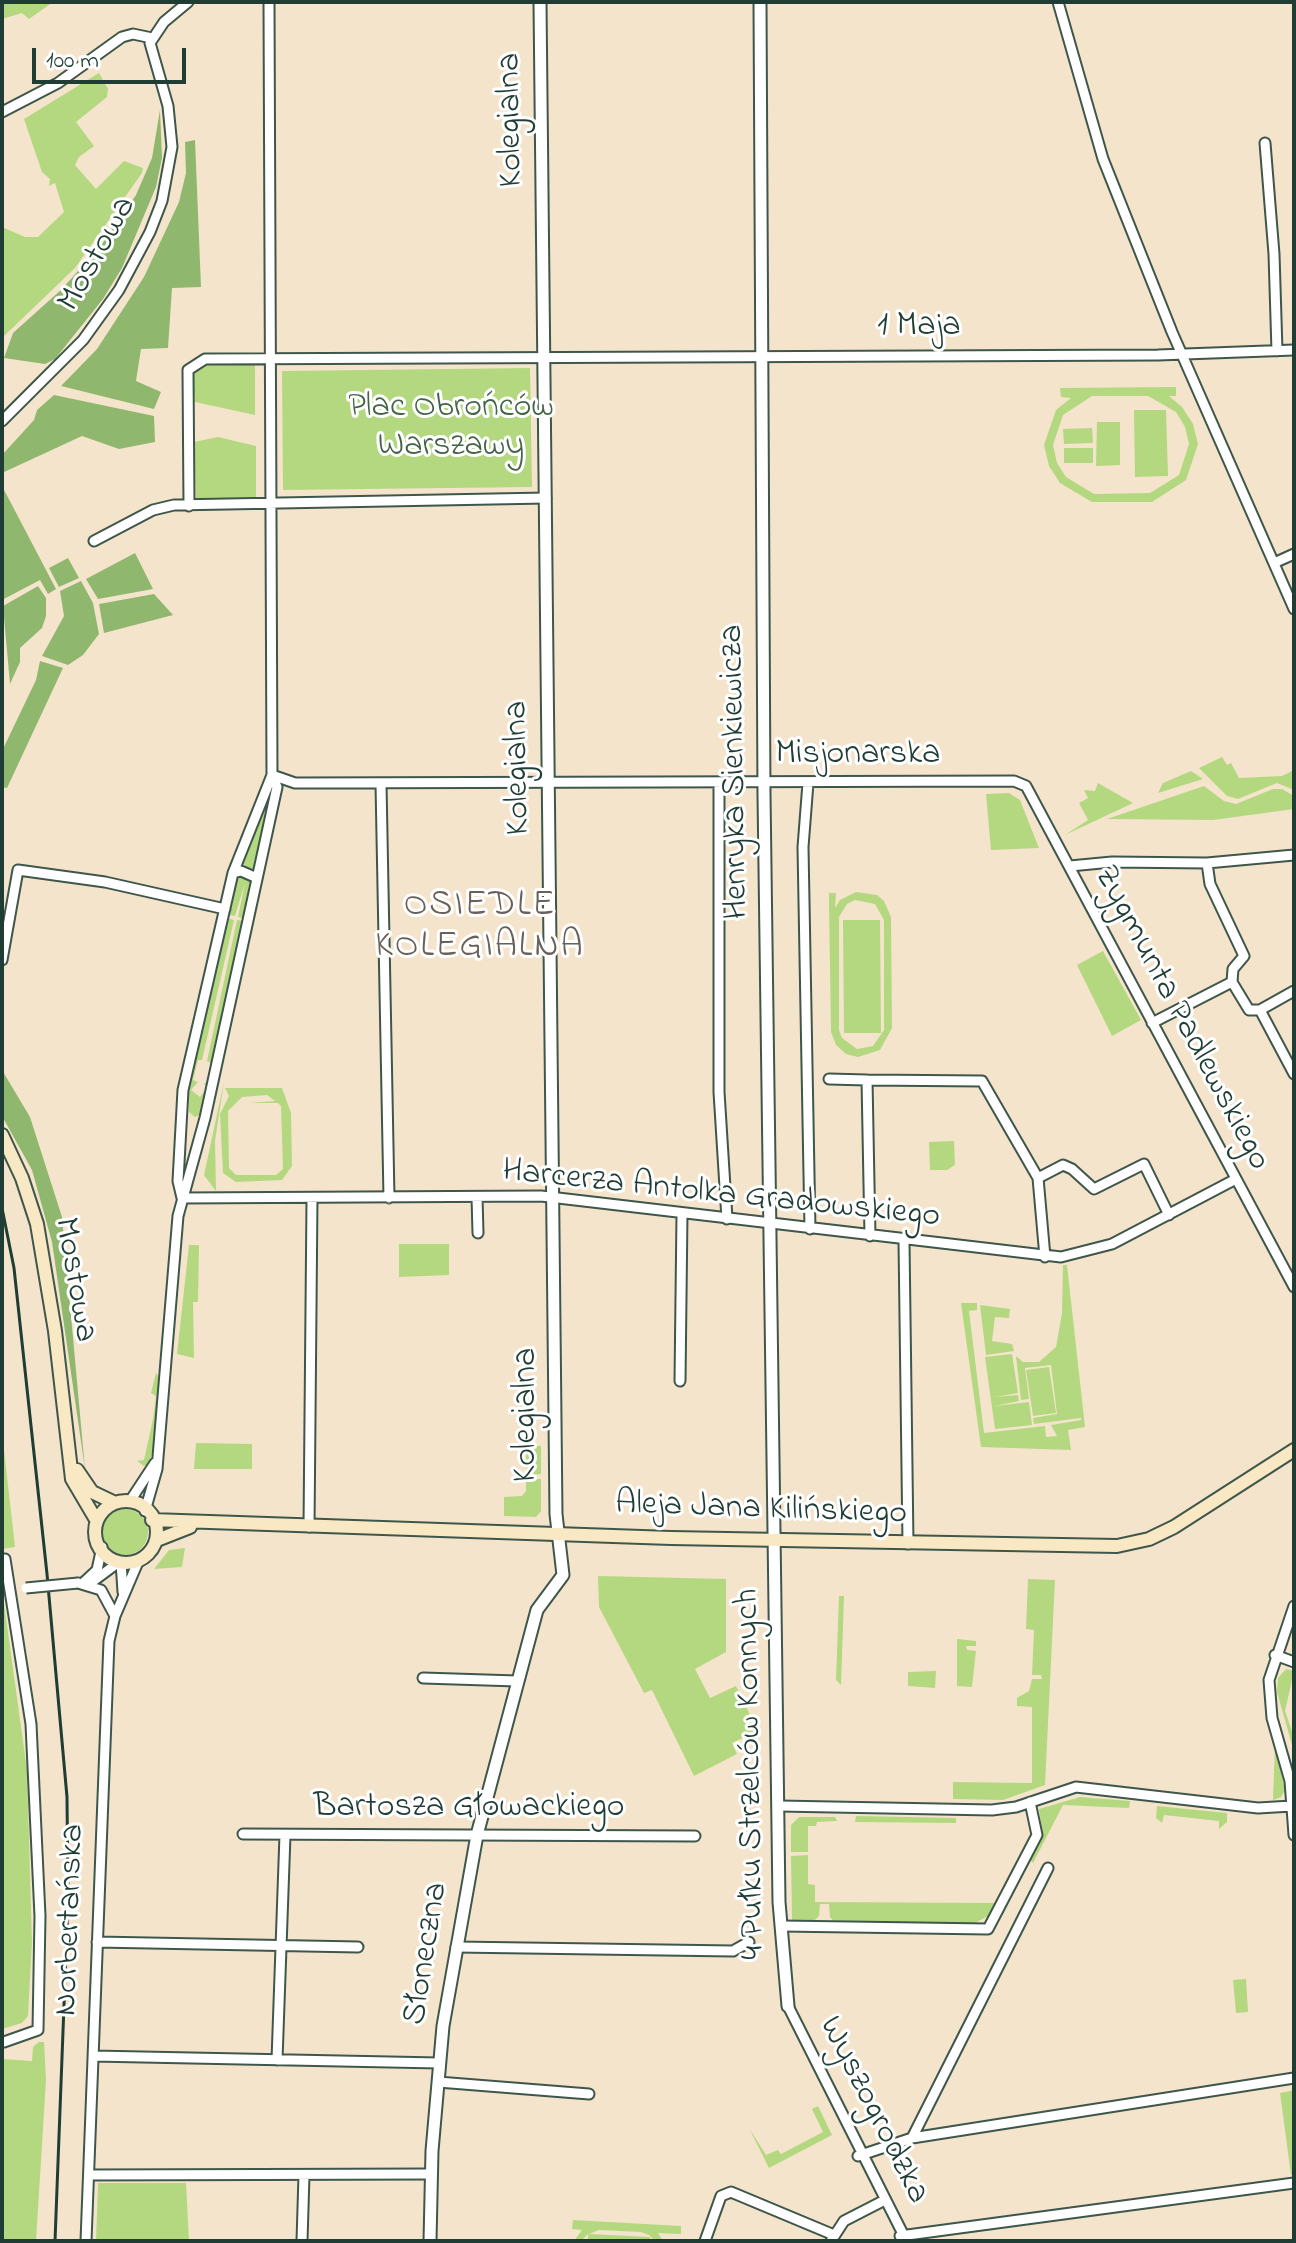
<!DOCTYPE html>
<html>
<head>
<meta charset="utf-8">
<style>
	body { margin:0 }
	#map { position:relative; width:1296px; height:2243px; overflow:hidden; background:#f5e4cc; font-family:"Indie Flower",sans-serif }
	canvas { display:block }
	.frame { position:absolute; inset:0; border:4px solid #1f3d34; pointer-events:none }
	.scale { position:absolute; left:32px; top:48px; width:154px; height:36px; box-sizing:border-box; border:4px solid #1f3d34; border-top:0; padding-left:10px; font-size:24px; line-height:28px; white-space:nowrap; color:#1f3d34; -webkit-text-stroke:6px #fff; paint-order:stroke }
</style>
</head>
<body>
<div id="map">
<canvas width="1296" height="2243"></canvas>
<div class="frame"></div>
<div class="scale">100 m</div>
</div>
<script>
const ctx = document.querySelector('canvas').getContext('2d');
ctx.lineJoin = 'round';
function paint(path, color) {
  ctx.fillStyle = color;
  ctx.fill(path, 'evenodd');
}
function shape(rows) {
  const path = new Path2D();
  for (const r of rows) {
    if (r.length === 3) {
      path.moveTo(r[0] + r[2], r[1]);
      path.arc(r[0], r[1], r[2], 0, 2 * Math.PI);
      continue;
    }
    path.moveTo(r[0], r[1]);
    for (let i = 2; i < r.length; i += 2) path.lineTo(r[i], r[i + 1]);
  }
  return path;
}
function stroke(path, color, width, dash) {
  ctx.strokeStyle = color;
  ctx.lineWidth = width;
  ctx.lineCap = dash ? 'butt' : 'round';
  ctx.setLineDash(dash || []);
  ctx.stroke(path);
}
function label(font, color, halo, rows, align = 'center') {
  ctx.font = font + ' "Indie Flower",sans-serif';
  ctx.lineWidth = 6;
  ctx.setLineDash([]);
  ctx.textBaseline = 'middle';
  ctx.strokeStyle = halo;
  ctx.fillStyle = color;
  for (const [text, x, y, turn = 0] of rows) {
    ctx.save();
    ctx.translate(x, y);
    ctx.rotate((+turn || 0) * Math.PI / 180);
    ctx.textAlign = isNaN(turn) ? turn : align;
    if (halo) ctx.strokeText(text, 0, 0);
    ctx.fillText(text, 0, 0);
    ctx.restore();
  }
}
paint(shape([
	[2,2,53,2,29,19,22,13,2,19],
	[99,73,108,89,107,97,76,122,94,146,79,157,75,165,96,189,124,161,143,168,142,173,75,268,2,338,2,227,25,237,38,237,64,212,55,183,49,186,50,179,42,172,24,119],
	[255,362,255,415,195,402,192,372,201,363],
	[530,368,532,487,283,490,282,371],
	[1176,387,1176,396,1169,396,1182,407,1193,424,1198,444,1186,480,1152,502,1092,502,1060,483,1049,466,1044,445,1056,410,1071,398,1061,397,1060,388],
	[1148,396,1176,412,1185,427,1189,444,1179,475,1150,493,1094,494,1066,477,1057,463,1053,445,1063,415,1092,396],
	[1134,410,1166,410,1168,476,1135,477],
	[1097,422,1120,422,1120,465,1096,466],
	[1092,428,1093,443,1064,444,1063,429],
	[218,437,256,446,256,501,196,501,194,442],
	[1064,448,1093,448,1093,463,1064,463],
	[1222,757,1227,765,1231,763,1239,778,1282,776,1294,770,1294,790,1277,783,1238,799,1227,796,1199,768],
	[1191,771,1203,779,1158,793,1163,783],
	[1098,783,1133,803,1065,835,1088,820,1079,803,1088,798,1084,790,1095,791],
	[1204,786,1224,801,1236,804,1273,789,1282,789,1294,796,1294,809,1213,820,1107,819],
	[271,788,256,867,249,869,242,862],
	[1009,793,1020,800,1039,848,991,850,986,794],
	[243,875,252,881,245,919,238,917,245,883,235,916,228,915,236,880],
	[856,892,877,895,884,901,891,917,892,1028,880,1050,858,1057,846,1054,836,1045,831,1032,829,903,829,893,836,893,835,908,840,900],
	[855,900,875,904,884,920,884,1030,873,1046,857,1049,842,1038,839,1030,839,917,847,904],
	[227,918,234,920,202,1060,198,1060,193,1080,198,1082,191,1090,200,1097,207,1088,204,1083,207,1083,211,1063,207,1061,237,920,245,921,202,1114,195,1117,189,1112,189,1091],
	[843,920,880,920,881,1033,844,1033],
	[1103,951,1141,1020,1112,1036,1077,965],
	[224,1082,215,1141,216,1191,204,1175],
	[225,1088,282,1088,291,1113,292,1166,282,1180,236,1182,223,1173,220,1114,229,1096],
	[267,1095,275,1101,249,1103,278,1103,281,1106,283,1169,276,1175,236,1175,229,1168,228,1111,242,1097],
	[954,1141,955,1165,947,1170,930,1170,929,1142],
	[399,1244,449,1244,449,1275,399,1277],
	[189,1245,199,1245,198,1302,193,1302,194,1358,177,1354],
	[1063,1265,1067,1265,1085,1427,1068,1430,1071,1450,981,1447,961,1303,977,1303,977,1310,969,1311,984,1433,1045,1426,1046,1437,1057,1436,1051,1425,1081,1420,1081,1418,1034,1424,1033,1418,1057,1414,1051,1365,1025,1368,1029,1399,1021,1400,1016,1356,1023,1362,1039,1362,1056,1347,1062,1313],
	[980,1305,1010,1309,1009,1318,995,1317,992,1341,1012,1344,1014,1351,986,1355],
	[1012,1354,1018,1393,995,1397,1018,1395,1019,1401,995,1406,1029,1402,1032,1425,995,1429,985,1357],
	[1049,1367,1056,1413,1033,1416,1026,1370],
	[156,1373,159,1377,154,1446,149,1464,144,1466,137,1461,144,1460,153,1419,156,1396,151,1393],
	[2,1432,15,1547,2,1549],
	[196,1443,252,1444,252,1469,194,1469],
	[526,1446,541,1446,541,1474,526,1475],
	[526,1479,541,1479,541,1511,536,1517,504,1516,504,1497,522,1496,526,1491],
	[125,1532,23],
	[185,1548,182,1567,154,1569,169,1550],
	[598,1576,726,1579,726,1652,695,1669,710,1698,736,1686,758,1731,732,1743,737,1754,694,1776,652,1690,644,1693,599,1607],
	[1028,1579,1055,1580,1045,1785,1003,1800,953,1799,953,1782,1032,1783,1032,1707,1017,1706,1017,1698,1029,1691,1032,1679,1042,1679,1041,1675,1032,1675,1034,1630,1026,1629],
	[2,1589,27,1770,32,1942,28,2016,22,2023,2,2029],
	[839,1596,844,1596,841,1685,836,1680],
	[957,1639,976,1641,976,1646,966,1646,967,1650,976,1651,972,1687,957,1686],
	[1286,1669,1294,1671,1285,1711,1294,1737,1294,1752,1277,1692,1278,1678],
	[936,1671,935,1688,908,1686,908,1672],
	[1275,1745,1285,1790,1281,1797,1273,1800],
	[1080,1797,1130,1801,1129,1808,1063,1805,1033,1863,1029,1859,1042,1830,1039,1809],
	[1157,1806,1227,1813,1227,1822,1219,1829,1219,1821,1164,1815,1162,1823,1156,1818],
	[856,1816,956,1818,956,1823,855,1822],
	[799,1817,835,1817,837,1821,817,1822,816,1826,808,1826,808,1852,791,1852,791,1825],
	[808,1855,808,1884,815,1885,815,1902,995,1903,988,1916,973,1924,834,1922,830,1917,829,1904,820,1904,819,1916,815,1920,795,1922,792,1920,791,1856],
	[1246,1979,1248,2012,1236,2013,1233,1980],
	[39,2042,44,2042,46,2080,36,2241,2,2241,2,2059,32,2061,33,2047],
	[1294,2090,1294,2174,1291,2175,1280,2093],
	[818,2106,832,2135,769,2168,749,2128,766,2155,778,2150,781,2154,823,2132,812,2109],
	[98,2183,186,2183,189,2241,96,2241],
	[573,2220,681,2226,681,2234,658,2233,663,2241,655,2241,649,2235,641,2232,599,2230,589,2234,650,2237,650,2241,588,2241,588,2234,581,2241,574,2241,582,2230,572,2229]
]), '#b4d880');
paint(shape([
	[160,110,162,158,156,187,122,268,103,299,55,359,45,364,4,358,13,333,62,289,102,244,136,195,152,158],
	[195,140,201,287,172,288,168,348,141,349,136,381,161,392,154,409,61,386,97,349,144,277,179,202,186,173,185,142],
	[54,395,154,416,155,442,119,449,82,436,2,473,2,455,34,420,37,410],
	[2,486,56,589,48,594,40,580,2,600],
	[135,553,153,589,98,599,86,579],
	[68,558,79,578,59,587,49,568],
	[81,581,93,603,99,634,83,655,68,665,42,656,64,616,60,591],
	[38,586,46,598,46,616,42,628,20,648,20,662,10,684,3,606],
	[154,594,173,615,104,633,99,604],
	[40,661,63,668,7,788,2,787,2,751,36,680],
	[2,1070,30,1117,62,1217,85,1469,52,1242,32,1170,2,1116]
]), '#8fb86e');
const minor = shape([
	[1058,2,1103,159,1172,332,1294,609],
	[2,112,58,83,122,37,133,34,152,38],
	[1265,143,1274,254,1277,351],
	[2,421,83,340,119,290,150,232,162,201,172,147,168,106,150,43,164,22,188,2],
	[189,506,188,370,205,359,1158,355,1294,350],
	[94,541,153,510,174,505,546,498],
	[1274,563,1294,554],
	[272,775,295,783,1014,781,1026,786,1294,1287],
	[719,783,719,1092,727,1219],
	[808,783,803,847,810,1229],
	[381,784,389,1198],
	[1070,866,1112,862,1207,863,1294,855],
	[233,873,241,871,257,878],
	[2,960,18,870,105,882,225,909],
	[1232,982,1249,1010,1260,1010,1294,1074],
	[1260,1010,1294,991],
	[1152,1023,1232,982,1233,969,1244,956,1210,884,1207,863],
	[829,1079,867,1080,870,1236],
	[867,1080,982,1081,1038,1178],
	[477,1197,478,1233],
	[182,1198,541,1196,1061,1257,1112,1244,1236,1179],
	[182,1198,178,1181,183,1090,233,873,272,775],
	[904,1241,908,1544],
	[1045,1257,1038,1178,1063,1165,1072,1169,1094,1189,1144,1164,1169,1215],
	[680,1381,682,1214],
	[130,1501,155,1463],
	[145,1511,157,1469,178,1216,205,1118,277,787,272,775,269,2],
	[309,1527,312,1199],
	[121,1562,123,1592],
	[92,1582,119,1562],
	[78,1583,101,1590,115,1616],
	[83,1583,97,1570,102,1547],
	[1294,1606,1269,1680,1272,1718,1290,1781,1294,1835],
	[1275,1655,1294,1662],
	[423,1678,517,1681],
	[779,1806,992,1810,1016,1807,1076,1787,1258,1808,1292,1806],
	[243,1834,695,1836],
	[781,1926,988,1929,1037,1835,1030,1802],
	[97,1942,358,1947],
	[456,1947,733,1951,749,1942],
	[788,2006,905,2238],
	[4,2042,38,2030,40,1916,31,1724,5,1559],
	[93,2056,439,2063],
	[277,2060,285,1835],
	[438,2082,589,2094],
	[912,2138,1048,1868],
	[858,2156,912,2138,1294,2078],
	[89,2175,431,2174],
	[900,2236,1294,2183],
	[86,2241,109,1641,115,1616,138,1562],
	[302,2241,304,2175],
	[705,2241,721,2196,731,2192,834,2235],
	[831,2241,844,2221,881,2202]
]);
const tertiary = shape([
	[760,2,764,794,779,1902,788,2006],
	[430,2241,432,2151,443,2026,477,1835,537,1610,563,1575,556,1514,540,2]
]);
const secondary = shape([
	[2,1135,22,1178,37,1224,55,1331,72,1479,95,1518],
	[77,1470,92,1492,113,1502],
	[126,1532,31],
	[152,1520,671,1538,1117,1546,1149,1539,1174,1527,1294,1450],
	[157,1540,190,1527]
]);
stroke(minor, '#3f564b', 13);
stroke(tertiary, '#3f564b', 15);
stroke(secondary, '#3f564b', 16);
stroke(minor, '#fff', 9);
stroke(tertiary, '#fff', 11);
stroke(secondary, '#f8e8c3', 12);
stroke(shape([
	[2,1208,14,1268,47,1574,67,1797,68,1900,55,2241]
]), '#1f3d34', 3);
const minorBridge = shape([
	[26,1588,78,1583]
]);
stroke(minorBridge, '#3f564b', 13, []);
stroke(minorBridge, '#fff', 9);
label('34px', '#1f3d34', '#fff', [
	["Kolegialna",513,120,-91],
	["Mostowa",99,255,-61],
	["1 Maja",919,328],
	["Misjonarska",858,756],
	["Kolegialna",520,768,-91],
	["Henryka Sienkiewicza",737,772,-91],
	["Zygmunta Padlewskiego",1180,1019,62],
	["Harcerza Antolka Gradowskiego",721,1196,6],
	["Mostowa",73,1280,80],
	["Kolegialna",528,1415,-90],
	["Aleja Jana Kilińskiego",761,1511,2],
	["4 Pułku Strzelców Konnych",753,1774,-91],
	["Bartosza Głowackiego",469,1809],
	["Norbertańska",72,1920,-88],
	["Słoneczna",428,1954,-81],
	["Wyszogrodzka",872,2111,63]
]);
label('34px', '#446447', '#fff', [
	["Plac Obrońców",451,409],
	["Warszawy",451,448]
]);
ctx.letterSpacing = '2px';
label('36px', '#696159', '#fff', [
	["OSIEDLE",480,908],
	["KOLEGIALNA",480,949]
]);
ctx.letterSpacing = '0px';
</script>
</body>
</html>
